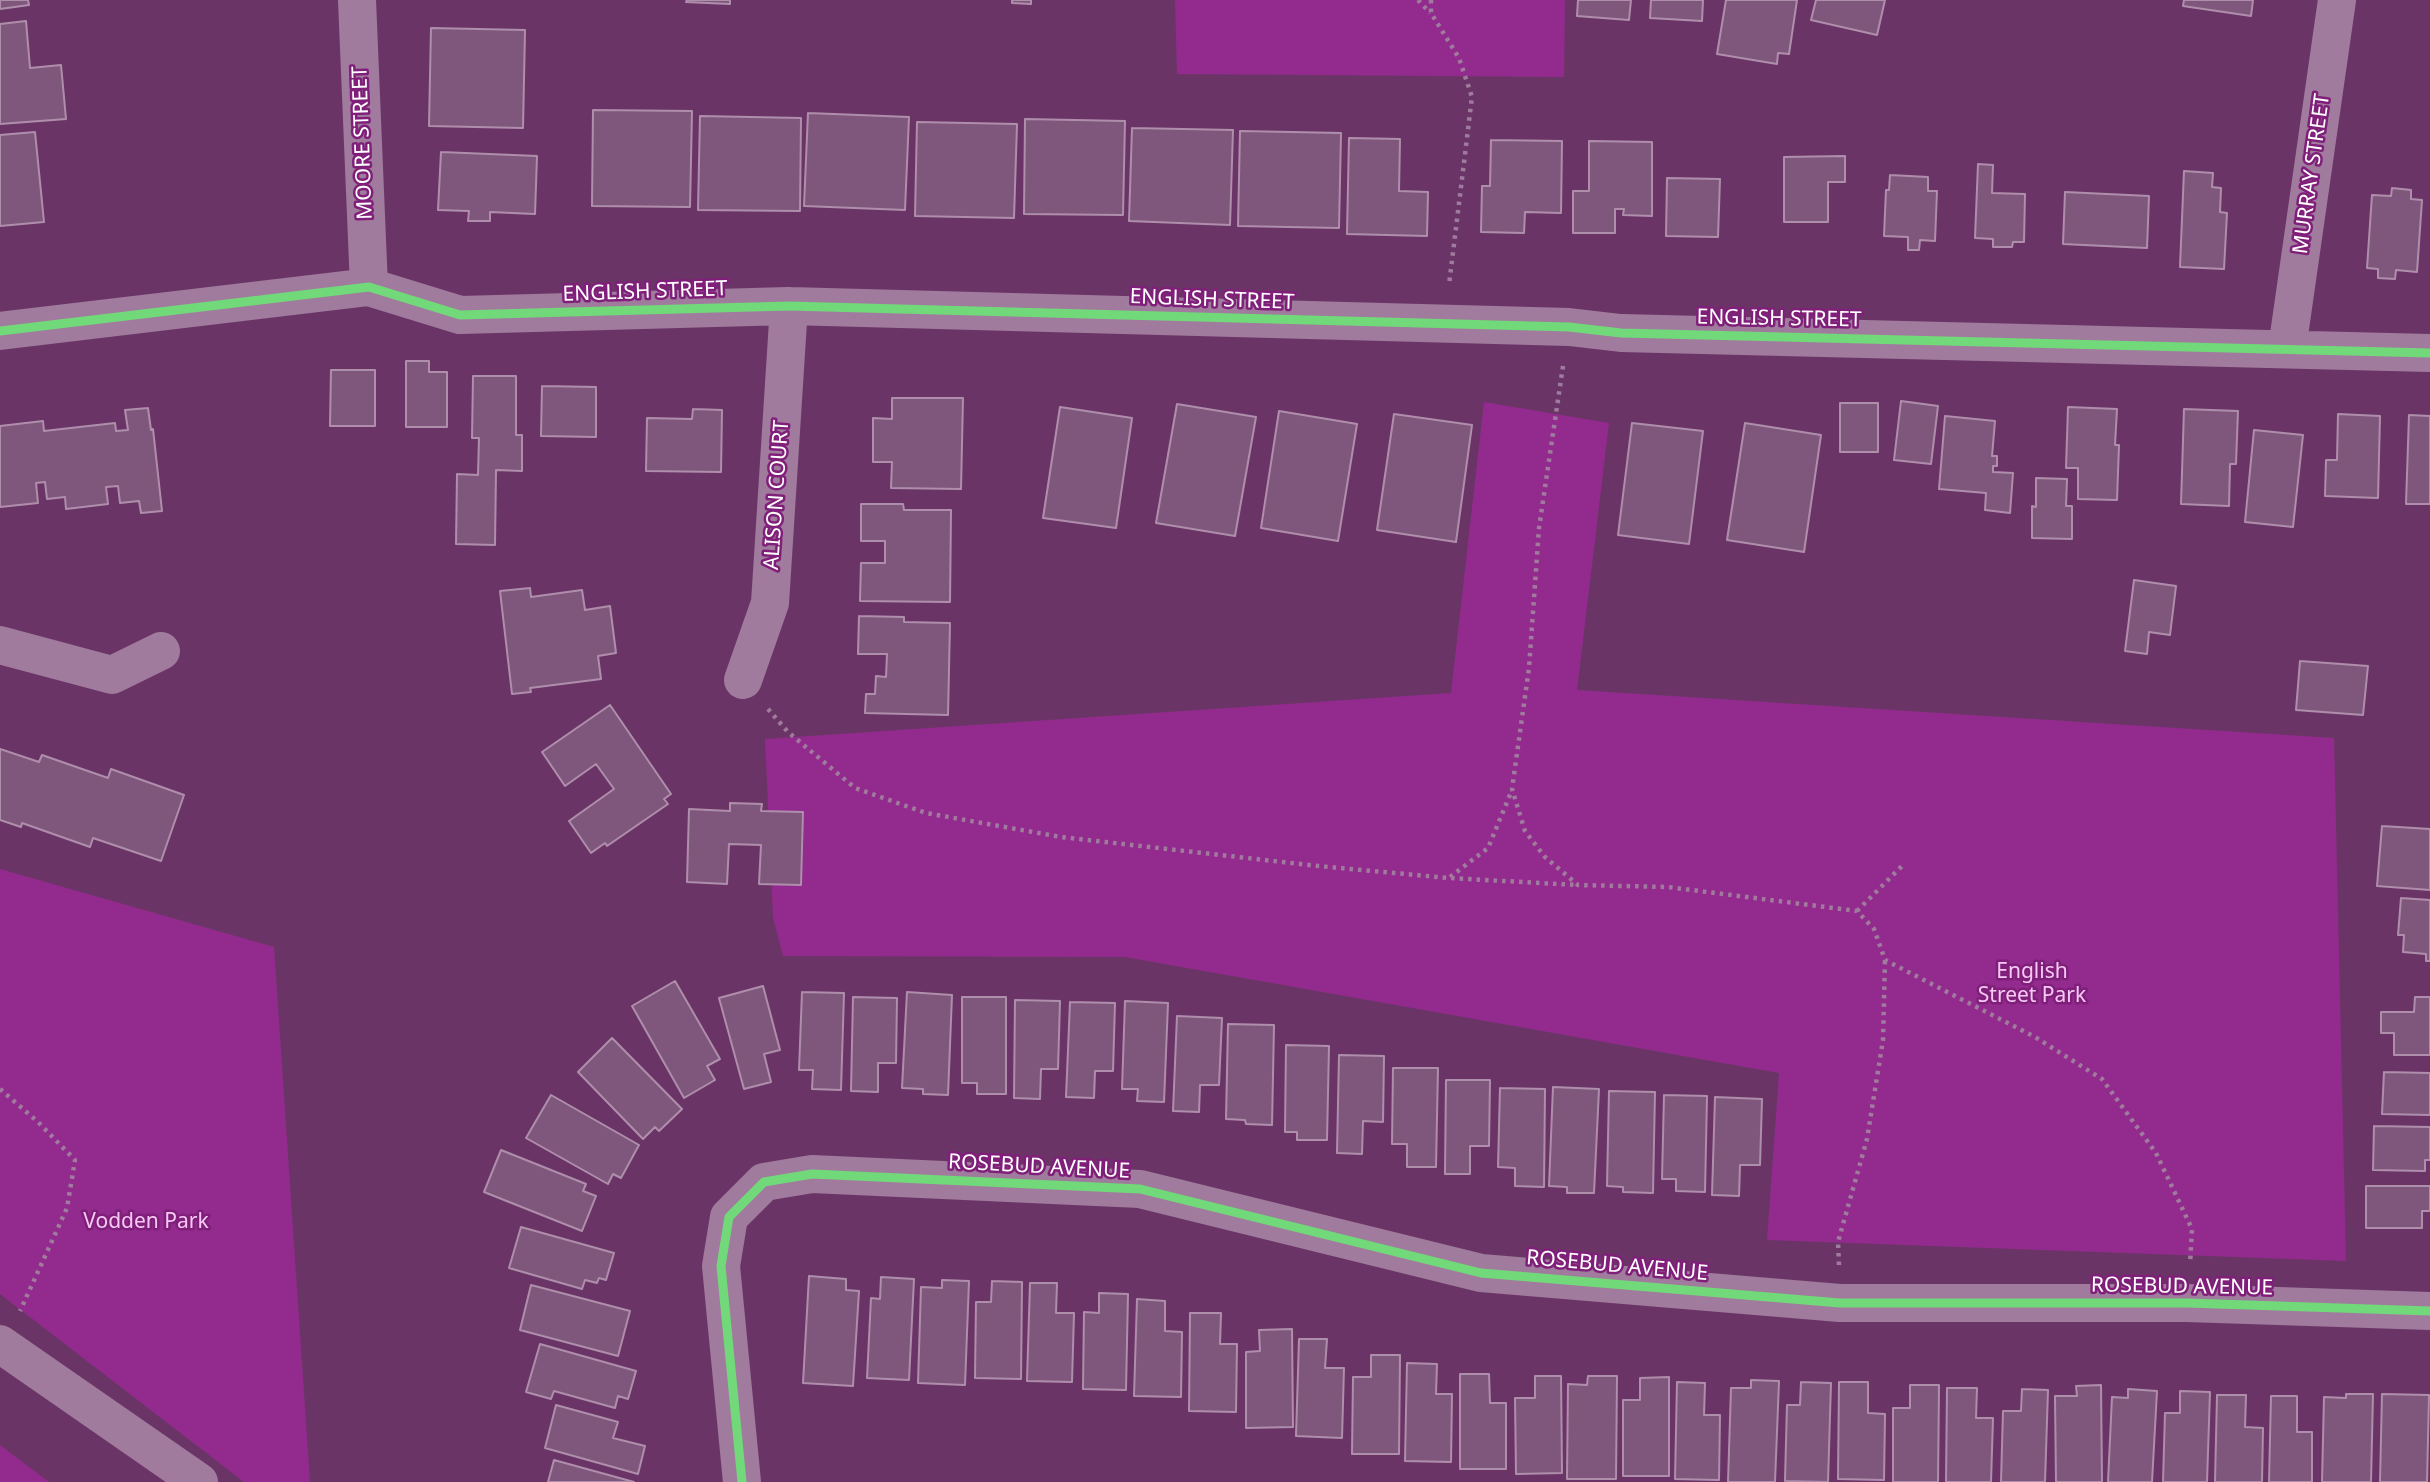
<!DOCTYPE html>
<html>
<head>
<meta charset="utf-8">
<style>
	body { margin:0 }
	canvas { display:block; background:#6a3566 }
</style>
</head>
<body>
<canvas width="2430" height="1482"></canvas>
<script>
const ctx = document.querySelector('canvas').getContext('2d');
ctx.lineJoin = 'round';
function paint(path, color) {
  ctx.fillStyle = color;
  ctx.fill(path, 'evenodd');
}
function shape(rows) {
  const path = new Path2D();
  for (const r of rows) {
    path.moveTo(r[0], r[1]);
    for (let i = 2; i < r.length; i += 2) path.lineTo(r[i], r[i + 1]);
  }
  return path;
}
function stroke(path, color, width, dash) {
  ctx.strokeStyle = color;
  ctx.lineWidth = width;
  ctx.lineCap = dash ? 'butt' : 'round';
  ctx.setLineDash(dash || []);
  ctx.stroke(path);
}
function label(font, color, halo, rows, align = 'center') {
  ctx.font = font + ' "Noto Sans",sans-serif';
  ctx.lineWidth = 5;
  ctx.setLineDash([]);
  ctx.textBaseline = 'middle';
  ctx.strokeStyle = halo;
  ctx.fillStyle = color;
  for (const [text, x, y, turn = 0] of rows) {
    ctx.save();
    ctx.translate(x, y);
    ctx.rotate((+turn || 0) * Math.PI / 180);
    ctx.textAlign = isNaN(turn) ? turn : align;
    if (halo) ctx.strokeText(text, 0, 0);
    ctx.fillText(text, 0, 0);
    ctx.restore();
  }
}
paint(shape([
	[1175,0,1565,0,1564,77,1177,74],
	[1484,402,1609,423,1577,690,2334,738,2346,1261,1767,1240,1779,1073,1125,957,783,956,773,917,765,739,1451,693],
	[0,869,274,947,310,1482,244,1482,0,1294],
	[0,1445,49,1482,0,1482]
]), '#922b8d');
const building = shape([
	[0,0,28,0,29,5,0,9,0,0],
	[687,0,730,0,730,4,686,2,687,0],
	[1012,0,1031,0,1031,4,1012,3,1012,0],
	[1578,0,1631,0,1629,20,1577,16,1578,0],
	[1651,0,1703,0,1702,21,1650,18,1651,0],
	[1726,0,1797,0,1789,54,1778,53,1777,64,1717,54,1726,0],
	[1816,0,1885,0,1877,35,1811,20,1816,0],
	[2184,0,2253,0,2251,16,2183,6,2184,0],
	[26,21,30,68,61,65,66,119,0,124,0,24,26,21],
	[431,28,525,30,523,128,429,126,431,28],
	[593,110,692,111,690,207,592,206,593,110],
	[808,113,909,117,905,210,804,206,808,113],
	[700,116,801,118,800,211,698,210,700,116],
	[1025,119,1125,121,1123,215,1024,214,1025,119],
	[917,122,1017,124,1014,218,915,216,917,122],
	[1132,128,1233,130,1230,225,1129,221,1132,128],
	[1240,131,1341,133,1339,228,1238,226,1240,131],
	[35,132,44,222,0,226,0,135,35,132],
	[1349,138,1400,139,1399,191,1428,192,1427,236,1347,234,1349,138],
	[1491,140,1562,141,1561,213,1525,212,1524,233,1481,232,1482,186,1490,186,1491,140],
	[1589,141,1652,142,1652,216,1623,215,1624,209,1615,209,1615,233,1573,233,1573,191,1589,191,1589,141],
	[441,152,537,156,535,214,490,212,490,221,468,221,469,211,438,210,441,152],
	[1845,156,1845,182,1828,182,1828,222,1784,222,1784,157,1845,156],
	[1978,164,1993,165,1992,193,2025,194,2024,242,2013,242,2012,247,1993,247,1993,239,1975,238,1978,164],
	[2184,171,2213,173,2212,187,2221,188,2220,212,2227,213,2224,269,2180,267,2184,171],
	[1890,175,1928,177,1928,191,1937,191,1935,241,1920,240,1919,250,1908,250,1908,237,1884,236,1886,190,1889,190,1890,175],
	[1667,178,1720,179,1718,237,1666,236,1667,178],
	[2392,188,2411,190,2411,199,2422,200,2417,272,2396,270,2395,279,2378,278,2378,269,2367,268,2372,195,2391,196,2392,188],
	[2065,192,2149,196,2147,248,2063,244,2065,192],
	[406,361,429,361,429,372,447,372,447,427,406,427,406,361],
	[331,370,375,370,375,426,330,426,331,370],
	[473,376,516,376,516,435,522,435,522,471,496,470,495,545,456,544,457,474,478,475,479,438,472,438,473,376],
	[542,386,596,387,596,437,541,436,542,386],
	[892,398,963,398,961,489,891,488,892,462,873,462,873,418,892,419,892,398],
	[1901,401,1938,406,1931,464,1894,460,1901,401],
	[1840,403,1878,403,1878,452,1840,452,1840,403],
	[1177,404,1256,417,1235,536,1156,523,1177,404],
	[1060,407,1132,418,1116,528,1043,518,1060,407],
	[2068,407,2117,409,2115,445,2119,445,2117,500,2078,499,2078,468,2066,468,2068,407],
	[148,408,151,430,153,429,162,511,141,513,139,501,120,503,118,486,106,487,108,504,66,509,65,497,47,499,45,482,36,483,38,503,0,507,0,426,43,421,44,431,115,423,116,431,128,430,125,410,148,408],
	[693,409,722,410,721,472,646,471,647,418,692,419,693,409],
	[2184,409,2238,411,2236,464,2230,464,2229,506,2181,504,2184,409],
	[1279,411,1357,424,1338,541,1261,528,1279,411],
	[1394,414,1472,425,1456,542,1377,530,1394,414],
	[2338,414,2380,416,2378,498,2325,496,2326,460,2337,460,2338,414],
	[2409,415,2430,416,2430,504,2406,504,2409,415],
	[1945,416,1995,421,1992,456,1997,456,1997,466,1993,466,1993,472,2013,473,2010,513,1985,510,1986,493,1939,489,1945,416],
	[1632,423,1703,431,1689,544,1618,535,1632,423],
	[1745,423,1821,435,1804,552,1727,540,1745,423],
	[2254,430,2303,435,2293,527,2245,522,2254,430],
	[2036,478,2067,479,2066,506,2072,506,2072,539,2032,538,2032,506,2036,507,2036,478],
	[861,504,903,504,904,510,951,510,950,602,860,601,861,563,885,563,885,541,861,541,861,504],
	[2134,580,2176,586,2170,635,2149,632,2147,654,2125,651,2134,580],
	[530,588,531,597,582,590,585,610,610,606,616,653,598,656,601,679,530,688,531,692,512,694,500,591,530,588],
	[859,616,904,617,904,622,950,623,948,715,865,713,866,694,875,694,876,676,886,677,887,654,858,654,859,616],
	[2300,661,2368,666,2363,715,2296,710,2300,661],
	[610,705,671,794,664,799,668,804,607,846,605,843,591,853,569,821,614,789,596,764,565,786,542,752,610,705],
	[0,749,39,762,42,755,108,778,111,769,184,795,161,861,93,838,90,847,22,823,21,827,0,820,0,749],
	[730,803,762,804,761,811,803,812,801,885,759,884,761,845,729,844,727,884,687,882,689,809,730,811,730,803],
	[2382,826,2430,829,2430,890,2377,886,2382,826],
	[2401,898,2430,900,2430,961,2426,961,2426,954,2403,952,2404,935,2398,935,2401,898],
	[675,981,720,1059,707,1066,715,1080,684,1098,632,1006,675,981],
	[763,986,780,1050,764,1054,771,1082,744,1089,719,998,763,986],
	[802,992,844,993,841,1090,812,1089,813,1070,799,1070,802,992],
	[907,992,952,995,948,1095,923,1094,923,1089,902,1088,907,992],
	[853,997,897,998,896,1063,878,1063,878,1092,851,1091,853,997],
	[962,997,1006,997,1006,1094,977,1094,977,1083,962,1083,962,997],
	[2415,997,2430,997,2430,1055,2394,1055,2394,1033,2381,1033,2381,1012,2414,1012,2415,997],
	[1015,1000,1060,1001,1058,1069,1041,1069,1040,1099,1014,1098,1015,1000],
	[1125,1001,1168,1003,1164,1102,1137,1101,1138,1089,1122,1089,1125,1001],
	[1070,1002,1115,1003,1113,1071,1095,1071,1094,1098,1066,1097,1070,1002],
	[1177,1016,1222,1018,1219,1085,1200,1085,1199,1112,1173,1111,1177,1016],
	[1228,1024,1274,1025,1272,1125,1246,1124,1245,1120,1226,1119,1228,1024],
	[612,1038,682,1109,659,1131,655,1127,643,1139,578,1072,612,1038],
	[1286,1045,1329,1046,1327,1140,1297,1140,1297,1132,1285,1132,1286,1045],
	[1339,1055,1384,1056,1383,1122,1363,1121,1362,1154,1337,1153,1339,1055],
	[1393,1068,1438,1068,1436,1167,1407,1167,1407,1144,1392,1144,1393,1068],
	[2384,1072,2430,1073,2430,1115,2382,1114,2384,1072],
	[1446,1080,1490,1080,1489,1146,1470,1146,1470,1174,1445,1174,1446,1080],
	[1553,1087,1599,1089,1594,1193,1567,1193,1567,1187,1549,1186,1553,1087],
	[1500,1088,1545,1089,1544,1187,1515,1186,1515,1168,1498,1167,1500,1088],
	[1609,1091,1655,1092,1653,1193,1623,1192,1623,1187,1607,1186,1609,1091],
	[551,1095,639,1145,621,1178,613,1174,608,1184,526,1138,551,1095],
	[1664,1095,1707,1096,1705,1192,1676,1191,1676,1179,1662,1179,1664,1095],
	[1715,1097,1762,1099,1760,1165,1740,1165,1739,1196,1712,1195,1715,1097],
	[2374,1126,2430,1127,2430,1160,2425,1160,2425,1171,2373,1170,2374,1126],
	[501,1150,586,1184,583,1191,596,1196,582,1231,484,1192,501,1150],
	[2366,1186,2430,1186,2430,1211,2422,1211,2422,1228,2366,1228,2366,1186],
	[521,1227,614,1253,606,1280,599,1278,597,1283,585,1280,582,1289,509,1268,521,1227],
	[809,1276,846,1279,846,1290,859,1291,853,1386,803,1383,809,1276],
	[881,1277,914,1279,909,1380,867,1378,871,1298,880,1299,881,1277],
	[942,1280,969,1281,965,1385,918,1383,921,1287,942,1288,942,1280],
	[992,1281,1022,1282,1021,1379,975,1378,976,1302,991,1302,992,1281],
	[1030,1283,1057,1283,1056,1313,1074,1313,1072,1382,1027,1381,1030,1283],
	[531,1285,630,1311,618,1356,520,1330,531,1285],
	[1099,1293,1128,1294,1126,1390,1083,1389,1084,1312,1099,1313,1099,1293],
	[1137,1299,1165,1301,1165,1331,1182,1332,1181,1397,1134,1396,1137,1299],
	[1190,1313,1221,1313,1220,1344,1237,1344,1236,1412,1189,1411,1190,1313],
	[1292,1329,1293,1427,1246,1428,1246,1352,1260,1351,1259,1330,1292,1329],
	[1299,1339,1327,1339,1325,1368,1344,1368,1342,1438,1296,1436,1299,1339],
	[540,1344,636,1371,628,1399,618,1396,615,1408,554,1391,551,1399,526,1392,540,1344],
	[1371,1355,1400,1355,1399,1454,1352,1454,1353,1377,1371,1377,1371,1355],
	[1407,1363,1437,1364,1436,1394,1452,1394,1451,1462,1405,1461,1407,1363],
	[1460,1374,1489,1374,1490,1403,1506,1403,1506,1469,1460,1469,1460,1374],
	[1535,1376,1561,1376,1562,1473,1516,1474,1515,1398,1535,1398,1535,1376],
	[1588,1376,1617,1376,1616,1479,1567,1479,1568,1384,1587,1385,1588,1376],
	[1669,1377,1669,1476,1623,1476,1623,1400,1640,1400,1640,1378,1669,1377],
	[1751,1380,1779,1381,1775,1482,1728,1482,1731,1388,1751,1388,1751,1380],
	[1677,1382,1705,1383,1704,1415,1720,1415,1719,1480,1675,1479,1677,1382],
	[1801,1382,1831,1383,1828,1482,1785,1481,1787,1405,1800,1405,1801,1382],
	[1839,1382,1868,1382,1868,1413,1885,1414,1884,1480,1838,1479,1839,1382],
	[1910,1385,1939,1385,1938,1482,1893,1482,1893,1408,1910,1408,1910,1385],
	[2101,1385,2102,1482,2056,1482,2055,1396,2077,1396,2076,1386,2101,1385],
	[1947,1388,1977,1388,1976,1418,1993,1418,1991,1482,1946,1482,1947,1388],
	[2022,1389,2048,1390,2045,1482,2001,1482,2003,1411,2021,1411,2022,1389],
	[2128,1389,2157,1391,2152,1482,2108,1482,2112,1397,2128,1398,2128,1389],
	[2180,1391,2210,1392,2207,1482,2163,1482,2165,1413,2180,1413,2180,1391],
	[2346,1394,2373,1394,2371,1482,2322,1482,2324,1397,2346,1398,2346,1394],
	[2382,1394,2429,1395,2427,1482,2380,1482,2382,1394],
	[2217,1395,2246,1395,2245,1427,2263,1428,2262,1482,2215,1482,2217,1395],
	[2271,1396,2297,1396,2297,1432,2312,1432,2312,1482,2269,1482,2271,1396],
	[556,1405,618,1422,613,1438,645,1446,638,1474,545,1448,556,1405],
	[554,1460,634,1482,548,1482,554,1460]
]);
paint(building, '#7f567c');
stroke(building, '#af8eac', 2);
stroke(shape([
	[1418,0,1430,13],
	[1431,0,1431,13,1459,58,1472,97,1449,285],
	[1563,366,1539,528,1529,668,1512,789,1525,831,1545,857,1578,885,1668,887,1857,911,1874,929,1885,960,2035,1037,2102,1079,2156,1153,2192,1229,2190,1264],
	[768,709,788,732,855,788,926,813,1061,837,1318,866,1449,878,1577,885],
	[1450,877,1488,848,1512,790],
	[1857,911,1904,864],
	[0,1089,38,1122,75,1160,67,1208,20,1311],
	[1839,1265,1838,1242,1867,1139,1883,1040,1885,960]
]), '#a07b9d', 4.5, [3.5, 5]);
stroke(shape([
	[357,0,369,287],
	[0,331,369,287,460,315,789,306,1569,327,1621,333,2430,353],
	[2287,349,2337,0],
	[0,645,112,675,161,651],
	[743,680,770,603,789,306],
	[0,1344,199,1482],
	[742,1482,721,1266,729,1217,764,1182,812,1174,1140,1189,1481,1273,1840,1303,2187,1303,2430,1311]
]), '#a07b9d', 38);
stroke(shape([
	[0,331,369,287,460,315,789,306,1569,327,1621,333,2430,353],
	[742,1482,721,1266,729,1217,764,1182,812,1174,1140,1189,1481,1273,1840,1303,2187,1303,2430,1311]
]), '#71d979', 9);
label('21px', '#fff', '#801f7a', [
	["MOORE STREET",363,143,-92],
	["MURRAY STREET",2312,174,-82],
	["ENGLISH STREET",645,292,-2],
	["ENGLISH STREET",1212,300,2],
	["ENGLISH STREET",1779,319,1],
	["ALISON COURT",777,495,-86],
	["ROSEBUD AVENUE",1039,1167,3],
	["ROSEBUD AVENUE",1617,1266,5],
	["ROSEBUD AVENUE",2182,1287,1]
]);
label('21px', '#f6c8f4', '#801f7a', [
	["English",2032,972],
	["Street Park",2032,996],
	["Vodden Park",146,1222]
]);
</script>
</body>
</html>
